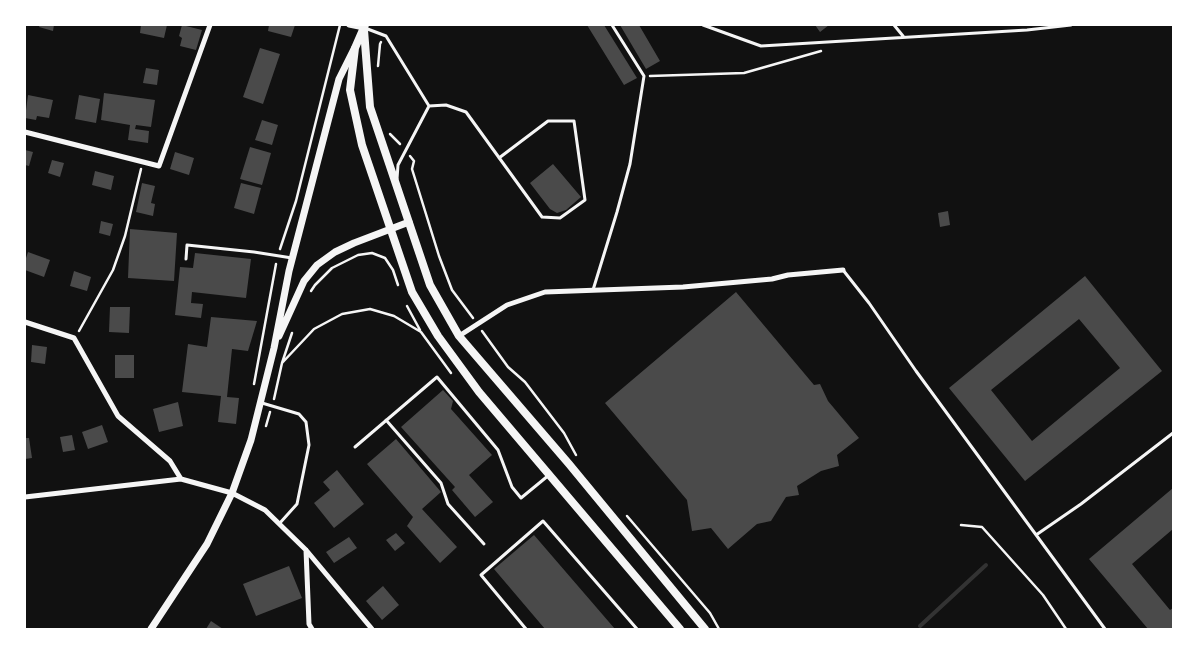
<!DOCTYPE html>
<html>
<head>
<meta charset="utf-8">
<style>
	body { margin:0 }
	#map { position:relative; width:1198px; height:654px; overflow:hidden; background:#111; font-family:Barlow,sans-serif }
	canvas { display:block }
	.frame { position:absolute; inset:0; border:26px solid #fff; pointer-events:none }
</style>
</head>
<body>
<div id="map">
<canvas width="1198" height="654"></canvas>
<div class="frame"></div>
</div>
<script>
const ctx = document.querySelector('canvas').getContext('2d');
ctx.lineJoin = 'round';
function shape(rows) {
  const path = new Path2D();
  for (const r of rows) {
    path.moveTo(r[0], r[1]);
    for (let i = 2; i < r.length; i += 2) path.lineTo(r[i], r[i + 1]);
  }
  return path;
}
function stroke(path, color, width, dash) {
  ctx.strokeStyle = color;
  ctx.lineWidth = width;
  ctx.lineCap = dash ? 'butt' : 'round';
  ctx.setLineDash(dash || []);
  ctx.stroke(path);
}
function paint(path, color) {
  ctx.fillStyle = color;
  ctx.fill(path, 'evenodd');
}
stroke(shape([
	[920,626,986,565]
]), '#333', 4);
paint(shape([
	[40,25,54,25,53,31,39,27],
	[141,25,167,25,164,38,140,33],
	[182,25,202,30,196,50,180,46,182,38,179,36],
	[269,25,295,25,291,37,268,31],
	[587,25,604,25,637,78,624,85],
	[620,25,639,25,660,61,646,69],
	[815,25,829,25,820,32],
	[260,48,280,54,263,104,243,97],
	[146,68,159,70,157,85,143,83],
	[104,93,155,100,151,127,136,125,135,129,149,131,148,143,128,140,130,125,101,120],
	[28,95,53,100,49,118,37,116,36,120,25,118],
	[79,95,100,99,96,123,75,119],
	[262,120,278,125,272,145,255,140],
	[250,147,271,153,262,185,240,179],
	[25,150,33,152,29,166,25,165],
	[175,152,194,158,189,175,170,169],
	[52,160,64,163,60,177,48,173],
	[553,164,581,197,566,210,557,213,550,209,530,183],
	[95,171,114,176,111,190,92,185],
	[142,183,155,186,151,203,155,204,153,216,136,212],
	[241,183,261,188,254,214,234,208],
	[948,211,950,225,940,227,938,213],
	[101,221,113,224,110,236,99,233],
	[130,229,177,233,174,281,128,278],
	[28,252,50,260,44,277,25,270,25,261],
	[195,253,251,259,246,298,192,292,191,303,203,304,201,318,175,315,180,267,193,268],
	[74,271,91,277,87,291,70,286],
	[1085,276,1162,371,1025,481,949,388],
	[1079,319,1120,368,1032,441,991,390],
	[736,292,814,385,820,384,828,401,859,438,837,455,839,466,821,471,797,486,799,495,786,497,771,521,757,524,728,549,711,528,692,531,687,500,605,403],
	[110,307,130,307,129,333,109,332],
	[211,317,257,321,248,351,232,349,227,397,239,398,236,424,218,422,221,396,182,392,188,344,207,347],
	[32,345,47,347,45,364,31,362],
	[115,355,134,355,134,378,115,378],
	[443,390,453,401,451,409,492,455,469,475,493,502,475,517,452,490,455,487,401,427],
	[178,402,183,426,159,432,153,409],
	[102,425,108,442,88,449,82,432],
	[72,435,75,450,63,452,60,437],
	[25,438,29,438,32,458,25,459],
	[396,439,441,492,422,509,457,547,440,563,407,526,413,517,367,464],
	[337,470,364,504,334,528,314,503,330,490,323,482],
	[1173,488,1173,529,1132,564,1170,610,1173,608,1173,629,1148,629,1089,559],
	[396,533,405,543,395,551,386,540],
	[534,535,615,629,545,629,494,569],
	[349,537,357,548,334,563,326,552],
	[289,566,302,598,256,616,243,584],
	[383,586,399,605,382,620,366,601],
	[211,621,223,629,206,629]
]), '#4a4a4a');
stroke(shape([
	[378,66,380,44,381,42],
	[650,76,744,73,821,51],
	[390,134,400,144],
	[410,156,414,161,412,169,439,256,452,290,473,318],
	[280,249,296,201,340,25],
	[311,291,315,285,332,268,358,255,372,253,385,258,393,270,398,285],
	[407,306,420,330],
	[79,331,113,270,125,236,141,169],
	[482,331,508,367,525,382,564,433,576,455],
	[282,363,314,329,342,314,370,309,394,316,421,332,451,373],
	[254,384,276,264],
	[274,399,282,363,292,333],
	[266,426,270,412],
	[627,516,710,613,719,629],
	[961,525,982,527,1043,595,1066,629]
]), '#f5f5f5', 2.5);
stroke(shape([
	[703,25,761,46,1027,30,1071,25],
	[894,25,903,36],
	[365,28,386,36,429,106],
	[429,106,446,105,466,112,542,217,560,218,585,200,574,121,548,121,499,158],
	[397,179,398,165,429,106],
	[186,259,187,245,254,252,292,258],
	[843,270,869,303,916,371,1105,629],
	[593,290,617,212,630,164,644,76,612,25],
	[262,403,299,414,306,422,309,445,297,504,279,524],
	[386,420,441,483,448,504,484,544],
	[355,447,437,377,498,450,512,487,521,498,549,475],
	[1036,535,1081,504,1173,433],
	[526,629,481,575,543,521,637,629]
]), '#f5f5f5', 3);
stroke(shape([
	[349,25,364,28],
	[25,132,159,166,210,25],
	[25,322,74,338,118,416,170,461,181,479],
	[459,336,507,305,545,292,683,287,772,279,788,275,843,270],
	[25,497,181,479,232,493,265,510,306,550,372,629],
	[306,550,309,624,312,629]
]), '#f5f5f5', 5);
stroke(shape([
	[279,336,304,281,317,265,335,252,354,243,409,222],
	[151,629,207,544,232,493,251,440,274,348,289,271,339,79,354,49]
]), '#f5f5f5', 7);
stroke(shape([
	[365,25,355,48,350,90,362,145,412,292,438,336,479,392,680,629],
	[364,30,370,107,430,285,459,336,569,464,705,629]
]), '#f5f5f5', 8);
</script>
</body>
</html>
